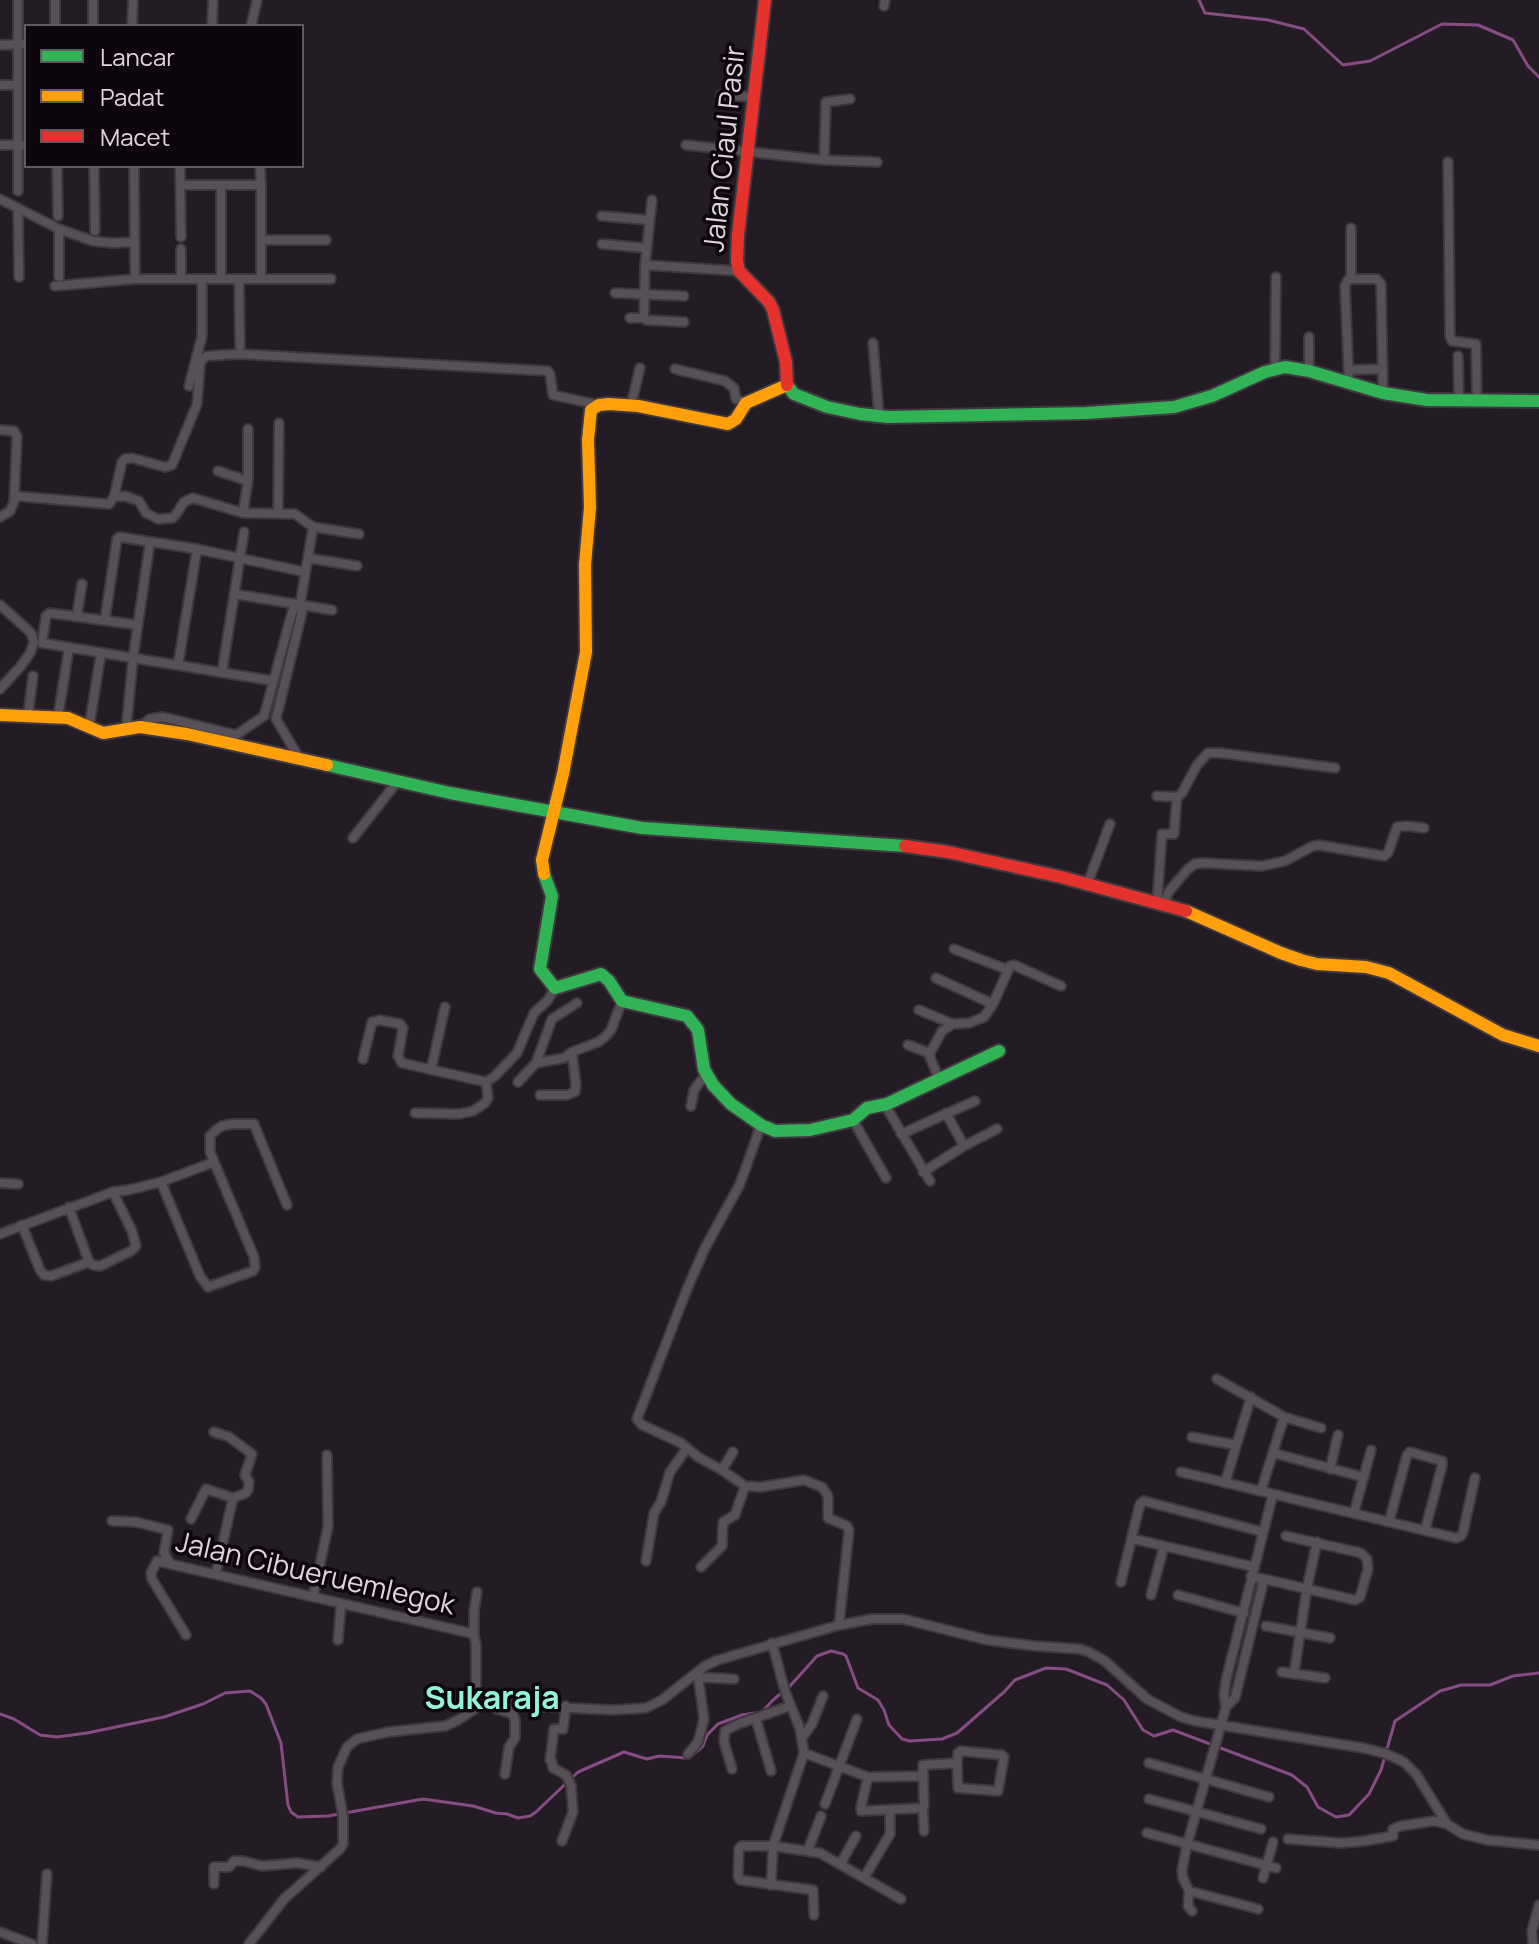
<!DOCTYPE html>
<html>
<head>
<meta charset="utf-8">
<style>
	body { margin:0 }
	#map { position:relative; width:1539px; height:1944px; overflow:hidden; background:#241c24; font-family:Manrope,sans-serif }
	canvas { display:block }
	.legend { position:absolute; left:24px; top:24px; width:280px; height:144px; box-sizing:border-box; background:#0d070d; border:2px solid #615961; margin:0; padding:10px 14px; list-style:none; font-size:24px; color:#e0d5df }
	.legend li { display:flex; align-items:center; gap:16px; height:40px }
	.legend b { width:40px; border:2px solid #615961 }
</style>
</head>
<body>
<div id="map">
<canvas width="1539" height="1944"></canvas>
<ul class="legend">
<li><b style="height:10px;background:#30b455"></b>Lancar</li>
<li><b style="height:10px;background:#ff9f0a"></b>Padat</li>
<li><b style="height:10px;background:#e5322d"></b>Macet</li>
</ul>
</div>
<script>
const ctx = document.querySelector('canvas').getContext('2d');
ctx.lineJoin = 'round';
function shape(rows) {
  const path = new Path2D();
  for (const r of rows) {
    path.moveTo(r[0], r[1]);
    for (let i = 2; i < r.length; i += 2) path.lineTo(r[i], r[i + 1]);
  }
  return path;
}
function stroke(path, color, width, dash) {
  ctx.strokeStyle = color;
  ctx.lineWidth = width;
  ctx.lineCap = dash ? 'butt' : 'round';
  ctx.setLineDash(dash || []);
  ctx.stroke(path);
}
function label(font, color, halo, rows, align = 'center') {
  ctx.font = font + ' Manrope,sans-serif';
  ctx.lineWidth = 7;
  ctx.setLineDash([]);
  ctx.textBaseline = 'middle';
  ctx.strokeStyle = halo;
  ctx.fillStyle = color;
  for (const [text, x, y, turn = 0] of rows) {
    ctx.save();
    ctx.translate(x, y);
    ctx.rotate((+turn || 0) * Math.PI / 180);
    ctx.textAlign = isNaN(turn) ? turn : align;
    if (halo) ctx.strokeText(text, 0, 0);
    ctx.fillText(text, 0, 0);
    ctx.restore();
  }
}
stroke(shape([
	[1199,0,1205,13,1268,20,1304,29,1343,65,1370,61,1442,24,1478,25,1513,40,1528,66,1539,77],
	[0,1714,14,1719,40,1735,57,1737,87,1733,164,1717,203,1704,225,1693,250,1691,261,1698,266,1704,281,1743,288,1805,291,1812,298,1817,328,1816,423,1799,473,1806,496,1813,507,1814,518,1818,530,1816,536,1812,578,1772,624,1752,647,1759,659,1756,687,1758,690,1757,703,1746,707,1735,718,1724,742,1715,762,1712,773,1700,790,1686,817,1656,831,1651,843,1654,846,1656,858,1688,878,1700,884,1710,889,1725,902,1739,910,1741,942,1739,957,1733,1004,1692,1015,1680,1046,1668,1066,1669,1107,1685,1124,1700,1143,1730,1154,1736,1173,1730,1292,1775,1307,1787,1318,1807,1336,1817,1349,1815,1369,1794,1381,1770,1395,1721,1440,1691,1461,1685,1490,1685,1513,1676,1539,1673]
]), '#864c84', 3);
const street = shape([
	[18,0,18,191],
	[55,0,55,26],
	[884,6,885,0],
	[93,26,93,0],
	[132,26,133,0],
	[212,26,213,0],
	[251,26,257,0],
	[0,45,26,44],
	[0,85,18,85],
	[721,95,754,97],
	[0,145,26,145],
	[686,145,824,160,877,162],
	[824,160,826,102,850,99],
	[1448,162,1450,336,1452,341,1476,344,1477,401],
	[57,166,58,216],
	[94,166,95,231],
	[134,166,135,279],
	[180,166,181,237],
	[260,166,261,185,261,279],
	[180,185,261,185],
	[0,199,59,229,93,241,112,243,135,242],
	[652,200,645,265,739,271],
	[18,208,19,277],
	[602,216,649,220],
	[1351,228,1351,279],
	[59,229,59,277],
	[261,240,326,240],
	[602,244,646,248],
	[181,249,181,279],
	[645,265,644,318,646,320,684,322],
	[221,279,221,185],
	[239,279,240,347],
	[55,286,135,279,331,279],
	[615,293,684,296],
	[630,318,644,318],
	[873,343,879,416],
	[1458,356,1459,401],
	[1275,368,1276,277],
	[675,369,725,381,734,388,736,399,746,403],
	[1349,370,1383,369],
	[1309,371,1309,337],
	[1349,384,1345,286,1348,280,1351,279,1377,279,1381,284,1383,393],
	[189,386,202,336,202,279],
	[631,405,640,368],
	[0,430,14,431,17,437,14,502,10,511,0,517],
	[218,471,248,481],
	[15,496,109,504,114,497,122,462,125,459,132,458,165,467,172,465,197,404,200,365,202,359,207,356,239,354,548,371,550,374,553,395,599,405],
	[114,497,125,496,139,501,146,513,158,519,173,518,177,513,184,502,193,498,243,513,295,514,313,527,359,534],
	[243,513,248,481,248,429],
	[278,514,279,423],
	[308,558,357,566],
	[234,594,332,610],
	[0,605,27,629,31,633,34,642,30,653,21,666,0,689],
	[77,615,82,584],
	[105,619,117,539,119,537,197,549,305,572],
	[138,625,50,613,46,616,42,643,274,681],
	[178,665,197,549],
	[222,672,244,532],
	[28,715,33,676],
	[58,717,69,648],
	[89,727,101,653],
	[140,727,150,719,163,717,236,735],
	[126,731,133,658,150,542],
	[228,743,236,735,264,716,292,613,294,608,300,605],
	[298,756,276,719,302,612,300,605,313,527],
	[1157,796,1177,797],
	[353,838,397,782],
	[1087,885,1110,824],
	[1157,903,1162,834,1174,834,1177,797,1182,793,1197,765,1208,753,1221,753,1335,768],
	[1164,905,1168,893,1175,884,1188,869,1195,864,1202,863,1262,866,1285,861,1311,847,1318,845,1384,856,1388,853,1397,827,1407,826,1424,828],
	[954,949,1008,970],
	[936,978,993,1004],
	[919,1010,953,1024],
	[908,1045,930,1053],
	[363,1059,372,1022,380,1020,400,1024,403,1028,398,1056,402,1063,486,1082],
	[536,1063,564,1058,572,1052,598,1042,605,1037,611,1030,622,1001],
	[431,1070,445,1007],
	[939,1079,929,1055,942,1031,953,1024,969,1023,984,1017,993,1004,1010,966,1014,965,1061,986],
	[486,1082,495,1076,517,1053,534,1013,548,1000,555,988],
	[518,1082,536,1063,552,1019,577,1003],
	[540,1095,567,1095,575,1092,576,1085,572,1052],
	[885,1105,930,1181],
	[691,1106,694,1090,706,1074],
	[415,1113,459,1114,473,1111,485,1103,488,1098,486,1082],
	[946,1113,964,1146],
	[853,1120,886,1178],
	[761,1125,740,1184,705,1248,687,1289,637,1419,642,1425,681,1443,698,1457,722,1470,745,1486,761,1487,804,1480,822,1487,828,1496,828,1518,847,1526,849,1530,839,1625],
	[901,1134,975,1101],
	[923,1172,964,1146,997,1129],
	[161,1182,200,1276,208,1287,253,1271,255,1267,254,1257,210,1152,210,1136,216,1130,222,1126,233,1124,254,1124,287,1205],
	[0,1183,18,1184],
	[69,1207,89,1262],
	[22,1225,40,1270,44,1275,51,1276,89,1262,93,1265,100,1266,131,1251,136,1246,132,1231,113,1192],
	[0,1234,113,1192,128,1190,161,1182,214,1162],
	[1217,1379,1284,1417,1261,1491],
	[1284,1417,1321,1428],
	[214,1432,229,1437,252,1454,245,1475,249,1482,248,1490,246,1493,233,1498,216,1573],
	[1192,1437,1236,1445],
	[1273,1453,1363,1477],
	[1330,1469,1338,1435],
	[722,1470,733,1452],
	[1181,1472,1273,1494,1226,1680,1224,1695,1226,1707,1187,1845,1182,1870,1183,1878,1189,1891,1258,1909],
	[1225,1483,1251,1397],
	[1273,1494,1456,1538,1461,1536,1463,1532,1475,1478],
	[1354,1513,1371,1450],
	[191,1519,206,1489,233,1498],
	[112,1521,136,1522,168,1530,164,1553,170,1563],
	[1389,1522,1407,1455,1410,1452,1442,1461,1442,1466,1425,1530],
	[646,1561,654,1513,661,1502,670,1472,687,1448],
	[701,1567,722,1546,723,1522,735,1515,745,1486],
	[1254,1567,1134,1539,1132,1536,1140,1504,1144,1501,1263,1532],
	[1251,1576,1355,1600,1360,1597,1368,1569,1367,1559,1361,1553,1286,1536],
	[1121,1582,1132,1537],
	[1151,1595,1164,1546],
	[1178,1595,1244,1613],
	[313,1597,328,1527,327,1455],
	[1266,1626,1330,1638],
	[186,1635,152,1579,151,1573,157,1561,470,1633,474,1635,476,1644,476,1708],
	[474,1635,474,1611,477,1592],
	[338,1640,341,1604],
	[1282,1672,1325,1678],
	[1294,1674,1307,1588,1317,1542],
	[696,1677,734,1679],
	[495,1705,497,1709,513,1714,515,1720,515,1738,509,1747,505,1774],
	[1226,1707,1235,1698,1264,1579],
	[756,1719,771,1771],
	[802,1738,812,1724,823,1696],
	[961,1751,1002,1755,1004,1757,998,1791,958,1788,957,1763,958,1753,961,1751],
	[804,1753,868,1777,922,1776],
	[688,1754,698,1742,704,1719,698,1676],
	[1149,1763,1269,1797],
	[732,1769,724,1742,725,1731,738,1724,790,1706],
	[868,1777,861,1807,861,1811,922,1808,924,1806,923,1765,957,1763],
	[1149,1799,1261,1829],
	[825,1804,857,1719],
	[923,1808,924,1831],
	[1147,1833,1276,1868],
	[1288,1839,1342,1843,1364,1841,1393,1836,1393,1829,1401,1826,1434,1821,1447,1824],
	[562,1841,573,1812,571,1785,566,1775,553,1768,552,1762,550,1760,554,1729,563,1729,566,1706],
	[808,1850,821,1816],
	[841,1863,856,1836],
	[864,1878,890,1834,890,1810],
	[1263,1878,1273,1842],
	[214,1884,214,1867,229,1867,234,1861,243,1861,262,1866,297,1863,321,1867],
	[771,1885,773,1846,804,1753,800,1729,785,1691,772,1643],
	[1189,1891,1188,1906,1192,1911],
	[814,1915,813,1890,740,1880,738,1876,739,1849,741,1846,773,1846,820,1853,901,1899],
	[0,1932,32,1944],
	[42,1944,47,1874],
	[249,1944,284,1899,340,1849,343,1844,343,1816,337,1783,338,1767,347,1747,357,1739,388,1732,445,1726,458,1720,476,1708,486,1704,612,1710,646,1708,662,1700,705,1666,718,1660,839,1625,872,1619,903,1619,987,1640,1035,1646,1080,1649,1089,1652,1105,1661,1147,1699,1181,1717,1195,1721,1363,1748,1384,1753,1398,1759,1405,1763,1416,1774,1447,1824,1463,1834,1487,1840,1539,1845],
	[1533,1944,1532,1931,1539,1905]
]);
const fast = shape([
	[787,385,794,394,827,407,860,414,888,417,1087,413,1174,407,1212,396,1265,372,1285,367,1309,371,1383,393,1427,400,1539,401],
	[327,765,450,793,642,828,905,846],
	[544,874,552,896,540,969,555,988,601,974,609,981,622,1001,687,1016,698,1030,704,1069,713,1085,731,1104,761,1125,775,1131,810,1130,853,1120,867,1108,887,1104,999,1051]
]);
const slow = shape([
	[0,715,68,718,103,733,140,727,187,734,327,765],
	[544,874,542,860,563,774,586,652,585,565,590,507,588,440,591,410,599,405,609,404,638,406,728,424,736,419,746,403,787,385],
	[1186,911,1281,953,1301,960,1317,964,1366,967,1389,973,1503,1035,1539,1046]
]);
const jam = shape([
	[765,0,738,235,737,261,739,271,769,302,773,310,786,362,787,385],
	[905,846,948,852,1061,877,1186,911]
]);
stroke(street, '#3f383f', 12);
stroke(fast, '#3f383f', 16);
stroke(slow, '#3f383f', 16);
stroke(jam, '#3f383f', 16);
stroke(street, '#575056', 8);
stroke(fast, '#30b455', 12);
stroke(slow, '#ff9f0a', 12);
stroke(jam, '#e5322d', 12);
label('28px', '#e0d5df', '#0d070d', [
	["Jalan Ciaul Pasir",726,149,-84],
	["Jalan Cibueruemlegok",315,1575,13]
]);
label('bold 32px', '#94f4d8', '#0d070d', [
	["Sukaraja",492,1700]
]);
</script>
</body>
</html>
